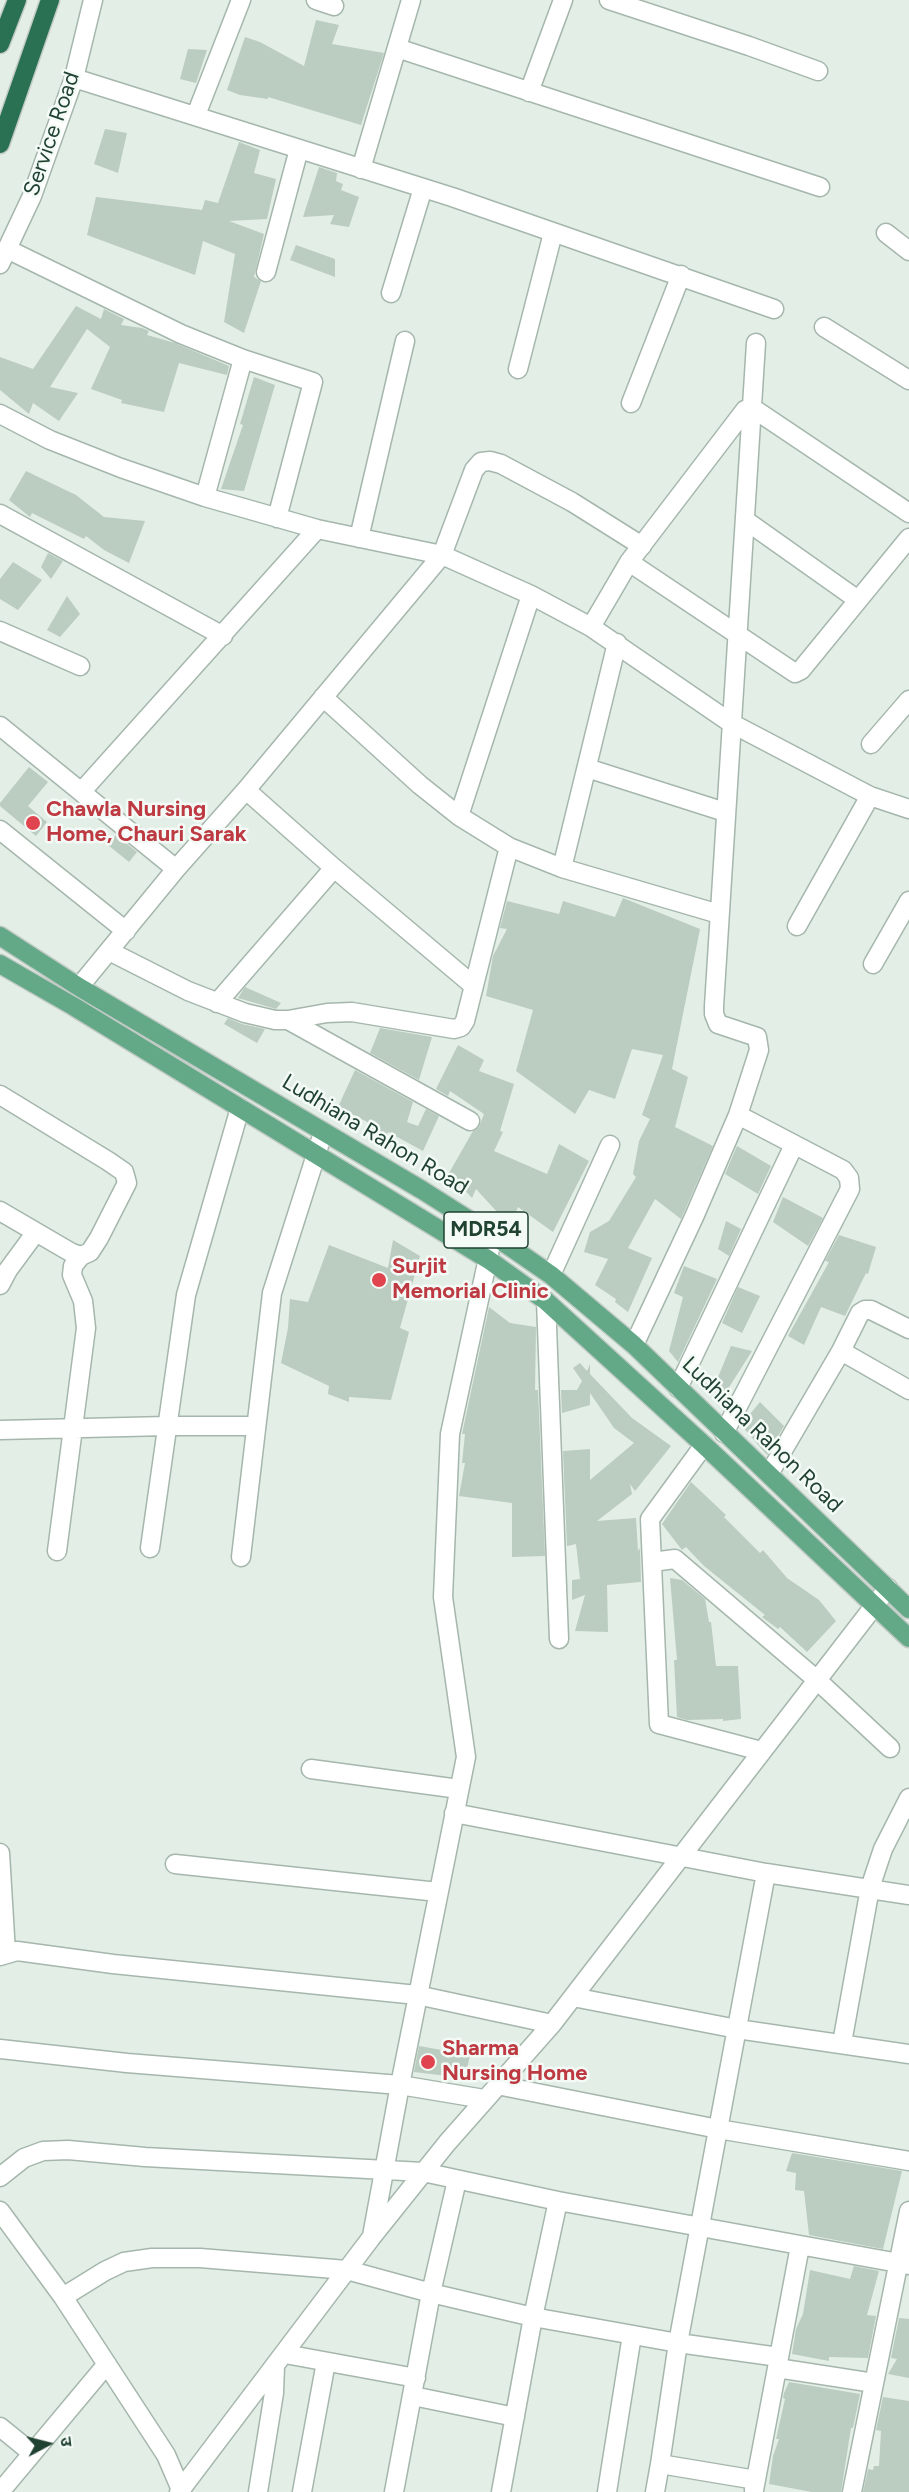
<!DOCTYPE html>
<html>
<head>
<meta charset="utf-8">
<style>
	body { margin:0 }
	#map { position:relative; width:909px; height:2492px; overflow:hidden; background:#e3eee6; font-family:Figtree,"Noto Sans Devanagari",sans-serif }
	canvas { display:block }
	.north { position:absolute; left:18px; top:2414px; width:60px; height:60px; -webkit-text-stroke:4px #f4faf6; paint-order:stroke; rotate:83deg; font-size:16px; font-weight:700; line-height:24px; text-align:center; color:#204231 }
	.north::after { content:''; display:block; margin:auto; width:21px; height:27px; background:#204231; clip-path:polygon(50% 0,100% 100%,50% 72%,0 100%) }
</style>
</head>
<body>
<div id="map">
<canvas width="909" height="2492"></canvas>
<div class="north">उ</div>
</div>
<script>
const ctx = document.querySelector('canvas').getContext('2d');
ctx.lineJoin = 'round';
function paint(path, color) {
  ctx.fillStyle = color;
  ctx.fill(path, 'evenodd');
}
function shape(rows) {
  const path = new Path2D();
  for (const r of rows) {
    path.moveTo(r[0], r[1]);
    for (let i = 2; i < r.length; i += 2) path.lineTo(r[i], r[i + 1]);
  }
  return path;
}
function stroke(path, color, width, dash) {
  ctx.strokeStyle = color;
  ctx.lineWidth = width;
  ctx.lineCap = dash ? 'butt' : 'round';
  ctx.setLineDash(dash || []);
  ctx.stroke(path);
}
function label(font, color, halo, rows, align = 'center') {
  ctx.font = font + ' Figtree,sans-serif';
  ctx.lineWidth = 5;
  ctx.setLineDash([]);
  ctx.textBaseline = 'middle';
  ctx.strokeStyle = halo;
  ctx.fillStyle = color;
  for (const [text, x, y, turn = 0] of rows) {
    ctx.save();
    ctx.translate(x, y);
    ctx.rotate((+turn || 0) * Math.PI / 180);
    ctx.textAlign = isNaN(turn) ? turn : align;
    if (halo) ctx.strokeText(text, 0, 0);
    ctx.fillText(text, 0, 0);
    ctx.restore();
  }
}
paint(shape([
	[316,20,339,25,332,44,384,53,361,125,268,97,268,99,240,95,227,90,245,37,260,42,304,66],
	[188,49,207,50,196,83,180,79],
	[105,129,127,133,118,173,94,164],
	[239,142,260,150,254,173,276,179,267,219,229,221,264,234,254,277,261,281,244,333,224,322,235,254,203,241,195,275,87,235,96,197,202,210,205,200,218,203],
	[319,167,337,173,336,181,343,184,341,190,359,197,349,227,330,224,334,215,303,217],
	[296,245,335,259,335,277,290,260],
	[76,306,101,319,104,309,124,319,121,325,142,328,149,331,147,335,175,343,229,366,227,375,179,363,164,412,121,403,122,400,91,389,110,347,87,329,50,387,78,393,59,421,33,403,29,414,0,390,0,357,33,369],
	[254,377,275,385,244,491,221,489,243,425,240,424],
	[26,471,76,495,104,517,145,521,129,563,104,550,86,536,84,539,32,513,30,517,9,500],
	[48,553,63,561,51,579,41,567],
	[13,562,42,580,18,610,0,599,0,579],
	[67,596,80,614,60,637,47,630],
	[29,767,48,782,28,806,47,822,36,836,0,806,0,803],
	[116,835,137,852,129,862,108,845],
	[623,898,700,929,672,1069,688,1077,675,1127,713,1146,681,1219,655,1199,628,1248,652,1258,628,1312,615,1302,616,1299,595,1285,608,1259,584,1252,590,1232,609,1221,636,1177,633,1174,639,1141,650,1119,642,1115,663,1055,632,1049,615,1099,589,1090,575,1114,516,1071,533,1010,486,996,493,956,507,929,500,928,507,901,559,914,563,901,615,917],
	[245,987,281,1003,276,1009,238,998],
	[228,1018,242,1024,265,1029,257,1043,224,1024],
	[380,1028,432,1037,419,1080,370,1053],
	[458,1045,484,1060,479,1071,514,1084,500,1131,503,1132,494,1151,547,1174,559,1144,589,1161,553,1232,518,1207,510,1226,476,1189,472,1198,449,1173,473,1131,479,1127,484,1114,450,1091,448,1096,436,1089],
	[355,1070,413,1102,407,1122,418,1126,426,1109,439,1116,423,1151,388,1132,385,1141,370,1130,373,1125,338,1107],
	[737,1146,771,1166,758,1194,725,1174],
	[783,1197,823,1218,808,1246,773,1222],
	[726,1221,741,1229,729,1256,718,1249],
	[839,1235,876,1247,868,1274,866,1273,845,1316,821,1307,804,1345,788,1336,829,1262,825,1261],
	[393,1240,420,1256,400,1328,409,1332,391,1400,349,1397,349,1402,328,1394,329,1386,281,1363,288,1328,290,1299,308,1302,329,1245,388,1268],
	[684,1266,717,1279,678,1362,669,1351,683,1297,674,1293],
	[738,1287,760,1296,742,1333,722,1323],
	[489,1307,510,1323,536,1327,535,1390,538,1390,545,1556,512,1557,512,1503,459,1496,465,1463,462,1463,465,1434,462,1434],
	[731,1346,752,1351,726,1392,713,1389],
	[580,1363,587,1371,590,1364,590,1374,632,1418,671,1446,635,1491,630,1484,632,1494,597,1521,636,1518,638,1551,640,1548,641,1582,607,1585,608,1632,575,1631,585,1595,572,1600,572,1580,580,1579,576,1544,567,1546,563,1451,590,1449,590,1480,634,1443,614,1428,590,1393,590,1405,562,1413,561,1390,577,1390,582,1381,573,1368],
	[760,1402,784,1426,767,1455,741,1425],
	[691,1482,726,1515,724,1517,760,1553,763,1550,787,1578,819,1600,836,1621,807,1652,780,1627,778,1629,762,1617,765,1615,704,1566,686,1547,682,1550,662,1524],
	[670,1578,682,1580,705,1599,709,1622,711,1622,716,1666,738,1666,741,1719,723,1721,723,1719,687,1720,677,1717,674,1660,677,1660],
	[419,2046,470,2055,465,2078,414,2072],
	[792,2153,902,2171,883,2249,809,2235,804,2191,795,2190,796,2173,786,2171],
	[854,2266,879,2271,867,2315,876,2316,868,2358,829,2357,829,2361,792,2354,796,2329,803,2314,810,2270,850,2279],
	[899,2318,909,2319,909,2378,888,2374,897,2359,891,2358],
	[789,2382,860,2394,853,2428,851,2428,841,2492,812,2492,769,2484,773,2456,779,2439,776,2439,785,2399,783,2398,784,2393],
	[883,2397,909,2401,909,2492,863,2492,868,2469,873,2470,874,2466,879,2466,881,2431,876,2430]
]), '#bbccc1');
const minor = shape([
	[316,0,334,6],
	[609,0,749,46,818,71],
	[397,48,820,187],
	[74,78,452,197,774,309],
	[529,92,563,0],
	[196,115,241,0],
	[361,169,411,0],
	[886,233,909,251],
	[7,249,181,334,243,359,313,382,277,518],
	[0,264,32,196,74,78,93,0],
	[266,272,299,149],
	[391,293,423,188],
	[824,327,909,380],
	[518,369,553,233],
	[631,403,681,275],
	[0,414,50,440,121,468,205,497,317,529,442,555,531,595,591,627,731,723,870,796,909,809],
	[205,497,243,359],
	[0,514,223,636],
	[745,520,858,600],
	[359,538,405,341],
	[629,562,795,673,801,670,909,538],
	[591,627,629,562,745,410,757,411,909,513],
	[0,631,80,666],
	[323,697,420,785,459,816,509,847,562,868,617,643],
	[0,726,176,869],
	[871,744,909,700],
	[587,768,725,812],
	[246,790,334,868,474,986],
	[82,791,317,529],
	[459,816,531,595],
	[0,830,126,931],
	[562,868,719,914],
	[797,926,870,796],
	[109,951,188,991,245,1013,275,1020,288,1020,327,1013,352,1012,454,1029,461,1027,465,1021,509,847],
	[873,964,909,901],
	[79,987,176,869,246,790,442,555,474,470,481,462,490,461,501,464,572,502,642,546],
	[217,1003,334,868],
	[288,1020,470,1121],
	[0,1095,108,1161,124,1172,127,1183,99,1238,90,1252,81,1256,72,1253,0,1211],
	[551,1275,610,1145],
	[0,1285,8,1270,36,1232],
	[546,1301,559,1639],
	[634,1345,694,1217,738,1115,759,1050,757,1037,718,1024,714,1014,714,1006,756,343],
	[841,1351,909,1390],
	[678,1388,794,1145],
	[0,1430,167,1426,256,1426],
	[724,1433,850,1189,849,1178,843,1170,738,1115],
	[704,1445,650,1519,659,1724,761,1751],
	[769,1474,841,1351,860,1313,865,1310,871,1310,909,1329],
	[150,1548,186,1295,240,1108],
	[57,1551,86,1328,83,1301,72,1275,73,1266,81,1256],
	[241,1557,272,1293,323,1133],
	[652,1562,675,1559,817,1680,890,1748],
	[311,1769,459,1789],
	[454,1813,766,1873,909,1895],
	[0,1853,6,1953],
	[175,1864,438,1892],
	[0,1956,17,1951,113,1964,417,1995,552,2024],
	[573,1997,737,2029,909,2054],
	[842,2043,870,1888,883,1849,909,1798],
	[0,2049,127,2063,400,2085,484,2099],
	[497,2085,718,2129,909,2161],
	[0,2177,24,2158,43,2151,68,2150,145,2157,423,2172,558,2201,909,2265],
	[0,2211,63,2297,166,2455,182,2492],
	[372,2236,400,2085,466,1757,443,1597,450,1434,493,1235],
	[63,2297,105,2271,124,2262,152,2258,200,2258,347,2270,431,2293,533,2317,678,2343,779,2357],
	[285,2354,416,2378],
	[777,2368,874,2383],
	[413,2396,515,2417],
	[0,2427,32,2453],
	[756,2480,660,2464,678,2343,766,1873],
	[754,2490,800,2246],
	[0,2492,107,2364],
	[179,2492,371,2238,447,2143,552,2024,888,1588],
	[258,2492,274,2393,275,2366],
	[302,2492,326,2362],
	[394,2492,431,2293,457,2180],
	[501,2492,533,2317,558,2201],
	[607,2492,632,2335],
	[655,2492,660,2464],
	[852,2492,909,2211]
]);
const major = shape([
	[0,936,79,987,422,1190,493,1235,551,1275,634,1345,909,1609],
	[0,964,73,1006,489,1260,546,1301,704,1445,909,1638]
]);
const highway = shape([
	[0,44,17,0],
	[0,144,50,0]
]);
stroke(minor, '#a5b7ac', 21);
stroke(major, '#c1cac5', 21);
stroke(highway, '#c1cac5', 21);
stroke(minor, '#fff', 18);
stroke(major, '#63a887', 18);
stroke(highway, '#297152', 18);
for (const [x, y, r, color] of [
	[33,823,8,"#e0444e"],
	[379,1280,8,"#e0444e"],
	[428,2062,8,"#e0444e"]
]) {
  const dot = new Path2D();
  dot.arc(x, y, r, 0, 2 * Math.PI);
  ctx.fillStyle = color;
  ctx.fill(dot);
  stroke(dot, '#f4faf6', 2);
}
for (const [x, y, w] of [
	[486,1230,84]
]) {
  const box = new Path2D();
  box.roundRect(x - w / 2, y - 18, w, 36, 4.5);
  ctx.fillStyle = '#f4faf6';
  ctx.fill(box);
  stroke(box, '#204231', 1.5);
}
label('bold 21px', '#204231', null, [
	["MDR54",486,1230]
]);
label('22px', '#204231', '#f4faf6', [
	["Service Road",52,134,-71],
	["Ludhiana Rahon Road",375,1135,31],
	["Ludhiana Rahon Road",762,1435,44]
]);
label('bold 22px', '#be3a42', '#f4faf6', [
	["Chawla Nursing",46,810],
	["Home, Chauri Sarak",46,835],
	["Surjit",392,1267],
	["Memorial Clinic",392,1292],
	["Sharma",442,2049],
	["Nursing Home",442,2074]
], 'left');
</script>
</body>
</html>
